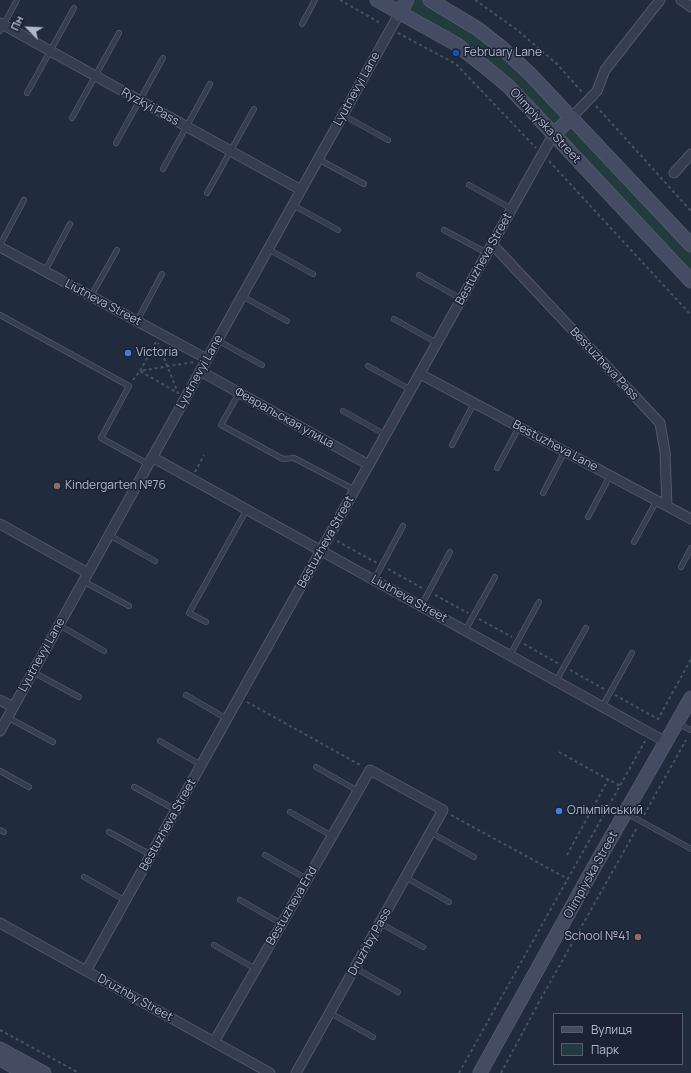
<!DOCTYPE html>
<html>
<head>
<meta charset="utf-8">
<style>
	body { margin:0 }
	#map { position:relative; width:691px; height:1073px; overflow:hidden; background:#212b3e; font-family:Manrope,sans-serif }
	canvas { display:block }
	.legend { position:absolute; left:553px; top:1013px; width:130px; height:52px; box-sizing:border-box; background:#1a2233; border:1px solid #565e6f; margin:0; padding:5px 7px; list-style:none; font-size:12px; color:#b1b8ca }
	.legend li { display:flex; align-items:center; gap:8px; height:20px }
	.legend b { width:20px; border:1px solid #565e6f }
	.north { position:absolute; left:8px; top:8px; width:40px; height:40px; -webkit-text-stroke:3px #1a2233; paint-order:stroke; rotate:294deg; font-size:11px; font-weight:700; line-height:16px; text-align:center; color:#b1b8ca }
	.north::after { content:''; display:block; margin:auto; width:14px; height:18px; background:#b1b8ca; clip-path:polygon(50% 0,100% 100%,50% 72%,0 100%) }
</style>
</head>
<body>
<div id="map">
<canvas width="691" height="1073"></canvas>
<ul class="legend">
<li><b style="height:5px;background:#434c62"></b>Вулиця</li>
<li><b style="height:11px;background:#233a3f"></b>Парк</li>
</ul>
<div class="north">Пн</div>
</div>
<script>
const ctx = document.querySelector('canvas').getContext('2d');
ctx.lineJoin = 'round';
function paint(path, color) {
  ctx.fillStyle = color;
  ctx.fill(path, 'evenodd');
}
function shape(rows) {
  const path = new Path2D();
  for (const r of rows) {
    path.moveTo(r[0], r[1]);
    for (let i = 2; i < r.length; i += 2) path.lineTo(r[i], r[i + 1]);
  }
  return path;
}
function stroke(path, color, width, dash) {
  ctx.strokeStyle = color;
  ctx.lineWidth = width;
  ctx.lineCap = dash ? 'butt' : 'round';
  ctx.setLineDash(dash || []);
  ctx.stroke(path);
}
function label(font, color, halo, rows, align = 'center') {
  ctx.font = font + ' Manrope,sans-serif';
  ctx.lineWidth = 3;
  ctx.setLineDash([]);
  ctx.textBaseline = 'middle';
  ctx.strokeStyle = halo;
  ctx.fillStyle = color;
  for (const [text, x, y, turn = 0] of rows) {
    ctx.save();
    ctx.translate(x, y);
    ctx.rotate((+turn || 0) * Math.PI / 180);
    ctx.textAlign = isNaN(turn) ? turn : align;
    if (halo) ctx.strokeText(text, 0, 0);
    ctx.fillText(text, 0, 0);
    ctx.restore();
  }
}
paint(shape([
	[376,0,430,0,478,29,691,245,691,281,484,66]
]), '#233a3f');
const lane = shape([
	[302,24,315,0],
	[0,31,17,0],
	[27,93,74,8],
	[343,115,388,140],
	[72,118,119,33],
	[116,143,163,58],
	[318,159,364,184],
	[163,169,210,84],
	[469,185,512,209],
	[207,193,254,109],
	[293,205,338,230],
	[444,230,487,253],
	[0,245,24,200],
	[268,249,313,274],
	[45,271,70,224],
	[419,275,461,299],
	[91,296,117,250],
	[242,296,287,321],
	[0,315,129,386,101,438,148,464],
	[394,319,437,343],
	[137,321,162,274],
	[217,340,262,365],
	[368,366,411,390],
	[239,393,221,425,283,459,294,458,355,490],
	[343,411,386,435],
	[452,445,474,403],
	[497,468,519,427],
	[543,493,565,451],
	[588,517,610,476],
	[109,535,155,561],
	[634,542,657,500],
	[681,567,691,548],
	[374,580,403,526],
	[83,581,129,606],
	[421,606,450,552],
	[206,622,189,613,247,509],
	[59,625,104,651],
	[465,631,495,577],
	[510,655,539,602],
	[33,672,79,697],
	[556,681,586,628],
	[186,695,227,719],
	[602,707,632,653],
	[7,717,53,742],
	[678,724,691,730],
	[160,741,201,765],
	[316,767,358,791],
	[0,771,29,787],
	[134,787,176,810],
	[290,812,332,836],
	[626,813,691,849],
	[0,830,4,832],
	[109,832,151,855],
	[430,832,474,857],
	[265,855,307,879],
	[84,877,126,901],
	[405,877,449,902],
	[240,900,282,924],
	[380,923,423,947],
	[214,945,256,969],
	[355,968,398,992],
	[330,1013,373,1037]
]);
const street = shape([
	[681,0,691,7],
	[0,23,301,190],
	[572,117,597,91,605,70,660,0],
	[674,173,691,154],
	[492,244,660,423,665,452,667,506],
	[0,247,207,359],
	[200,371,369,465],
	[420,374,691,519],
	[152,457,666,742],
	[0,524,88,573],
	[0,700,13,707],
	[0,731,399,14],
	[0,923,270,1073],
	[86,971,553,135],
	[214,1042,370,770,443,810,296,1073]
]);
const secondary = shape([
	[377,0,456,44,484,66,508,86,530,109,691,281],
	[430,0,478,29,502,48,530,74,691,245],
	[399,14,407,0],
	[553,135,572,117],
	[0,1049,44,1073],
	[0,1059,25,1073],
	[480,1073,593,869,691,698]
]);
stroke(lane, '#505869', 6);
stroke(street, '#505869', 11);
stroke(secondary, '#505869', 15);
stroke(shape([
	[340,0,382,24],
	[475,0,516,29,557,64,583,93],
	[398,33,456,64,536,148],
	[596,106,691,211],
	[549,161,691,315],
	[156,342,140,371,194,362],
	[133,380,140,371,178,393,158,343],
	[195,472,204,455],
	[337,541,377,563],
	[388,569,422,588],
	[435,595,468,613],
	[479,619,512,637],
	[524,644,559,664],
	[570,670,604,689],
	[615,695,658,719,691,659],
	[247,702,362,766],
	[559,752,620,786],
	[451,815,568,879],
	[644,815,686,740],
	[567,855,608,780],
	[0,1030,79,1073],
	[459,1073,645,741],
	[501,1073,539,1002,637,828]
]), '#41575c', 2, [3, 3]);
stroke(lane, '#353d4e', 4.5);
stroke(street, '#353d4e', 9);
stroke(secondary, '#434c62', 13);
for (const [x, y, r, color] of [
	[456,53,4,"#1a4fb4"],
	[128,353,4,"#3f7fe0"],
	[57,486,4,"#8d6e63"],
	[559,811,4,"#3f7fe0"],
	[638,937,4,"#8d6e63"]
]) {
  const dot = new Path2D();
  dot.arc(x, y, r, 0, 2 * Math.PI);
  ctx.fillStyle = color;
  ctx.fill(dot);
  stroke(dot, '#1a2233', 1.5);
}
label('12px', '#b1b8ca', '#1a2233', [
	["February Lane",464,53],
	["Victoria",136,353],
	["Kindergarten №76",65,486],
	["Олімпійський",567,811],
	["School №41",630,937,"right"]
], 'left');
label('12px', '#b1b8ca', '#1a2233', [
	["Lyutnevyi Lane",357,89,-61],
	["Ryzkyi Pass",150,107,29],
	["Olimpiyska Street",545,126,47],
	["Bestuzheva Street",484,259,-61],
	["Liutneva Street",103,303,28],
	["Bestuzheva Pass",604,364,47],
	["Lyutnevyi Lane",200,372,-61],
	["Февральская улица",284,418,29],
	["Bestuzheva Lane",555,446,28],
	["Bestuzheva Street",326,542,-61],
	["Liutneva Street",409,599,29],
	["Lyutnevyi Lane",42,655,-61],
	["Bestuzheva Street",168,825,-61],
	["Olimpiyska Street",591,875,-61],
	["Bestuzheva End",292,906,-60],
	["Druzhby Pass",370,942,-61],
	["Druzhby Street",135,998,29]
]);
</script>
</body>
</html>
